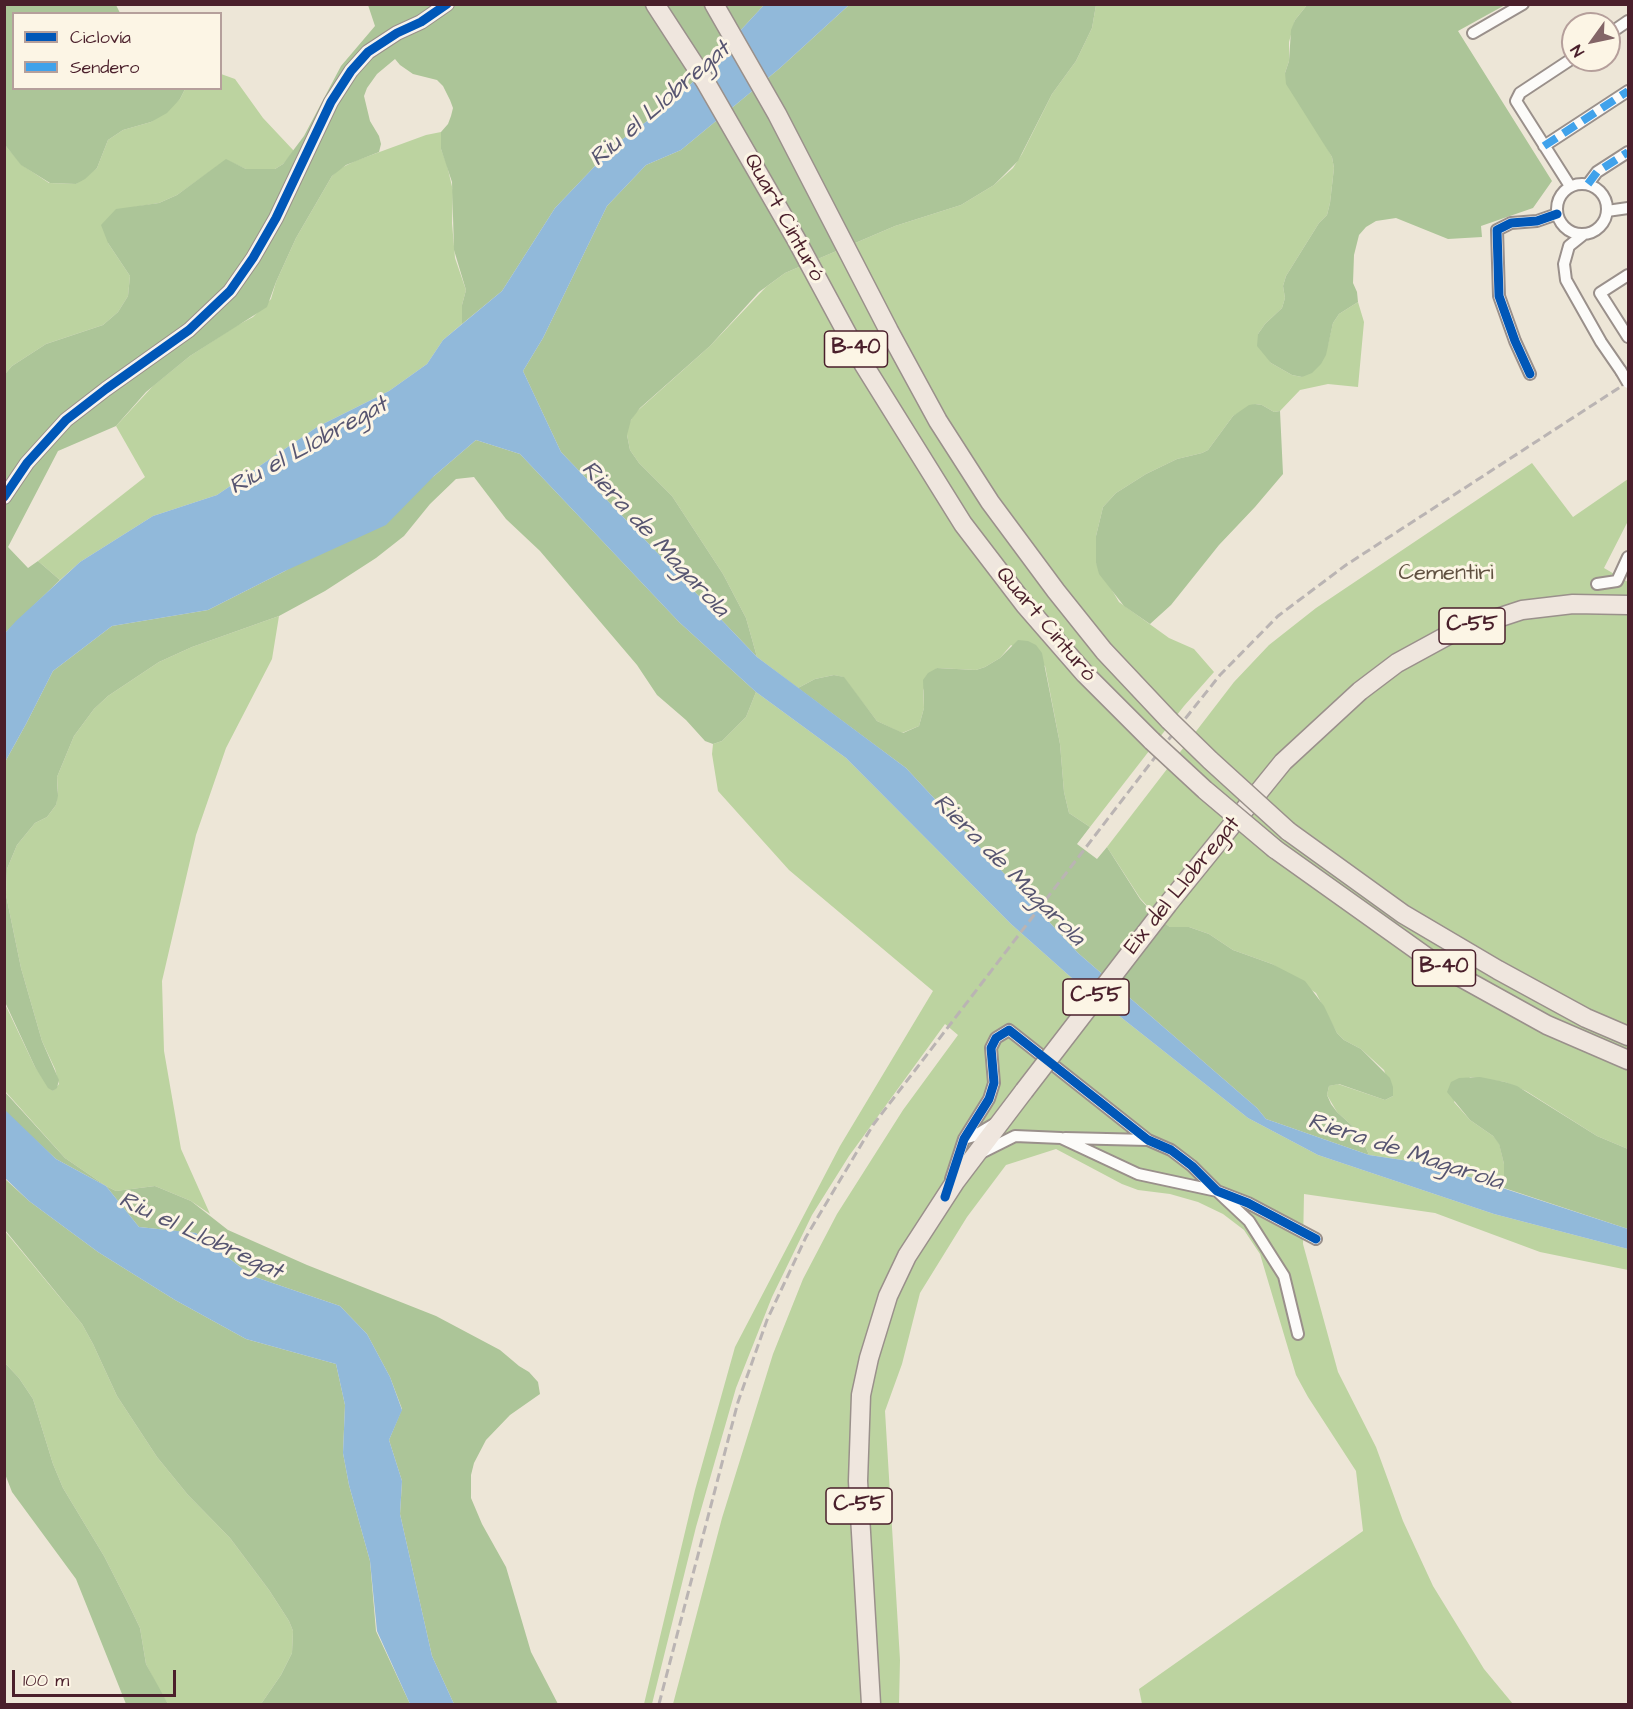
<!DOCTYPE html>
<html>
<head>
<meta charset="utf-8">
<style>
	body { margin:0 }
	#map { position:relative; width:1633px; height:1709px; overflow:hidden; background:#ede6d7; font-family:"Architects Daughter",sans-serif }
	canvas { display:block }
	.frame { position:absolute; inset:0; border:6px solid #4a1f2b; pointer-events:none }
	.legend { position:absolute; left:12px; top:12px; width:210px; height:78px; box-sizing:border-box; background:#fcf5e5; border:2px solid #b59f9b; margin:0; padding:8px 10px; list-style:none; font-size:18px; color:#4a1f2b }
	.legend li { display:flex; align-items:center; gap:12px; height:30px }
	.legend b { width:30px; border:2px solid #b59f9b }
	.north { position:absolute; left:1561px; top:12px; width:60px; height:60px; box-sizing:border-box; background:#fcf5e5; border:2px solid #b59f9b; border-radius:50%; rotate:237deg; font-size:16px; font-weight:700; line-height:24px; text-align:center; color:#4a1f2b }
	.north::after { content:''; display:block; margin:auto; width:21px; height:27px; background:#836567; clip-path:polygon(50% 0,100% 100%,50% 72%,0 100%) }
	.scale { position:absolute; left:12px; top:1670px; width:164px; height:27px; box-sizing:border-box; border:3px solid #4a1f2b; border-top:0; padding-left:8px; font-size:18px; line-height:21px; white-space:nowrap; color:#4a1f2b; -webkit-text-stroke:4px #fcf5e5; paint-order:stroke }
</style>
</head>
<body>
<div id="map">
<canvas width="1633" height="1709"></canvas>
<div class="frame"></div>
<ul class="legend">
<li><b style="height:8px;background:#0057b8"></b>Ciclovía</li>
<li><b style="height:8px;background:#40a2eb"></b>Sendero</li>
</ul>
<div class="north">N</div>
<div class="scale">100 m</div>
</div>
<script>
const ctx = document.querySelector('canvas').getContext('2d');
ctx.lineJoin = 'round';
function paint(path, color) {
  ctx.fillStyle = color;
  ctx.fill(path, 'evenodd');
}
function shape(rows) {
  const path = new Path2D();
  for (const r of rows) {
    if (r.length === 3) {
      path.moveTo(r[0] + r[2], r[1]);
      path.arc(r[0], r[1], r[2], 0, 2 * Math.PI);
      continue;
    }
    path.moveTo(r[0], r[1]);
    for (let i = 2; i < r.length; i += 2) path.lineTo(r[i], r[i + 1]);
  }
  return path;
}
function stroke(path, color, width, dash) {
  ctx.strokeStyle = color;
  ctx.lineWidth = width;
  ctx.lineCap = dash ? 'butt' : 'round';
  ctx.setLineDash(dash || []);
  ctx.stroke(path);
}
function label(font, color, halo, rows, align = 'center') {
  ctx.font = font + ' "Architects Daughter",sans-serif';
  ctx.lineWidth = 6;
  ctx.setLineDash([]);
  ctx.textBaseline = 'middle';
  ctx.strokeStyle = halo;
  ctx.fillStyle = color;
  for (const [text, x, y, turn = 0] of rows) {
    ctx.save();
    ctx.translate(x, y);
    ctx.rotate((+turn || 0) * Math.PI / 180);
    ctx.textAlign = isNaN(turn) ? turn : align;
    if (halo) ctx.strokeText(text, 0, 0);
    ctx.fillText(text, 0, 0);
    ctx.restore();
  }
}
paint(shape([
	[1096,5,1307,5,1295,20,1289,42,1289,61,1285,73,1332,157,1334,168,1330,203,1327,215,1319,223,1286,276,1283,286,1285,298,1282,308,1265,324,1258,334,1271,363,1292,375,1302,377,1328,344,1333,323,1339,314,1358,302,1364,322,1358,387,1328,384,1300,390,1280,411,1274,412,1262,405,1255,404,1233,416,1208,450,1202,453,1177,459,1146,474,1116,493,1103,507,1096,536,1096,563,1119,602,1169,638,1194,649,1214,672,1184,706,1090,827,1069,813,1064,792,1060,744,1045,666,1011,645,1000,658,985,667,976,670,937,668,923,690,924,708,919,726,902,733,877,721,843,677,834,675,815,679,798,688,757,657,746,618,723,574,672,496,639,463,630,450,627,435,627,427,635,413,710,346,766,287,785,273,895,226,961,205,994,185,1013,168,1022,154,1052,94,1076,61,1092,28],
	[221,74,235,79,263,118,294,151,283,164,275,169,246,169,226,160,177,195,159,203,116,210,108,243,130,276,128,296,118,312,103,325,46,344,12,366,5,374,5,145,22,165,49,183,76,184,97,168,108,140,123,130,151,122,180,99,185,89,220,88],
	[441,132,441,149,447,165,453,191,452,223,455,258,466,290,462,305,462,324,443,340,427,364,389,391,317,427,217,495,153,516,80,562,60,580,38,561,145,477,116,426,153,386,190,356,236,326,253,317,271,299,276,282,296,238,332,176,339,169,355,161,426,135],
	[1532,463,1573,517,1628,479,1628,521,1604,568,1628,582,1628,1149,1597,1136,1526,1091,1505,1082,1470,1077,1454,1102,1470,1120,1493,1136,1499,1143,1504,1164,1504,1177,1498,1186,1429,1164,1369,1155,1359,1132,1337,1112,1327,1095,1329,1086,1338,1084,1385,1100,1393,1096,1384,1070,1361,1049,1344,1040,1337,1033,1316,993,1272,964,1233,950,1209,934,1189,927,1170,927,1162,922,1140,898,1107,847,1234,682,1269,645,1316,608],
	[279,616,272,659,226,748,196,835,162,981,164,1051,181,1149,210,1214,191,1201,155,1186,116,1191,106,1186,65,1158,5,1091,4,1002,35,1067,53,1091,59,1084,55,1069,42,1041,21,968,6,895,7,869,17,845,35,823,47,817,56,805,58,791,57,777,74,736,94,709,108,696,159,662,192,647],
	[756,692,846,758,1011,924,1074,980,1248,1118,1318,1155,1494,1214,1628,1249,1628,1270,1540,1252,1435,1213,1304,1194,1303,1244,1338,1372,1376,1447,1403,1521,1433,1586,1484,1669,1513,1704,1142,1704,1139,1689,1363,1531,1356,1471,1308,1397,1296,1375,1260,1254,1244,1230,1223,1214,1198,1202,1170,1194,1138,1190,1122,1184,1056,1149,1006,1165,967,1217,920,1293,902,1364,885,1411,900,1660,899,1704,673,1704,722,1518,773,1354,803,1279,837,1214,903,1110,958,1035,945,1024,849,1156,812,1215,772,1297,736,1388,696,1527,652,1704,644,1704,695,1490,735,1347,840,1146,933,991,789,870,718,791,712,754,713,744,722,741,746,717],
	[4,1230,82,1324,93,1344,117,1396,157,1457,188,1495,230,1538,269,1590,289,1621,293,1631,292,1653,281,1675,261,1704,168,1704,159,1690,146,1664,140,1628,129,1605,104,1556,63,1488,53,1464,33,1399,19,1378,5,1363]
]), '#bcd3a0');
paint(shape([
	[8,5,116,5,120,13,14,14,14,88,185,89,180,99,167,113,151,122,123,130,108,140,97,168,85,179,76,184,50,183,21,165,5,145,4,7],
	[368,5,764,5,677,99,616,144,555,208,502,291,462,324,462,305,466,290,454,250,452,182,441,149,441,132,448,124,451,116,453,108,450,100,443,86,437,80,413,74,400,65,395,59,377,74,367,88,364,96,370,121,379,136,381,144,379,152,346,165,332,176,296,238,276,282,267,307,190,356,146,392,116,426,58,451,8,547,28,568,38,561,60,580,5,633,5,374,12,366,46,344,103,325,118,312,128,296,130,276,108,243,101,225,116,209,159,203,177,195,226,159,246,169,275,169,283,164,304,136,341,66,375,26],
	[849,5,1096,5,1092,28,1076,61,1052,94,1018,161,994,185,961,205,895,226,785,273,759,292,710,346,640,408,631,420,627,435,630,450,639,463,672,496,723,574,746,618,757,657,561,452,523,371,543,338,607,206,646,165,681,150,780,68],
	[1307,5,1505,5,1458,31,1552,181,1533,208,1481,226,1482,237,1448,239,1396,218,1376,221,1366,227,1359,235,1354,255,1353,283,1357,292,1358,302,1339,314,1333,323,1326,355,1321,364,1312,373,1302,377,1292,375,1271,363,1257,346,1258,334,1265,324,1282,308,1285,298,1283,286,1286,276,1319,223,1327,215,1330,203,1334,168,1332,157,1286,84,1285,73,1289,61,1291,30,1295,20],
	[1255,404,1262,405,1274,412,1280,411,1283,474,1255,507,1219,545,1171,605,1150,624,1124,606,1099,574,1096,563,1096,536,1103,507,1116,493,1146,474,1177,459,1202,453,1208,450,1233,416,1249,405],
	[476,440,520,454,679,622,756,692,746,717,722,741,713,744,705,741,686,720,657,695,637,665,540,551,506,519,474,477,456,479,430,504,404,536,376,558,325,591,279,616,192,647,159,662,108,696,94,709,74,736,57,777,58,796,56,805,47,817,35,823,17,845,7,869,6,895,21,968,42,1041,59,1080,57,1088,53,1091,48,1088,35,1067,5,1002,5,762,26,724,53,671,112,626,208,610,285,571,434,476],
	[1018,640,1028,641,1036,645,1042,653,1060,744,1064,792,1069,813,1090,827,1077,844,1097,859,1107,847,1140,899,1157,918,1170,927,1189,927,1209,934,1233,950,1272,964,1305,981,1324,1006,1337,1033,1344,1040,1361,1049,1390,1078,1393,1087,1393,1096,1385,1100,1339,1084,1329,1086,1327,1095,1331,1104,1337,1112,1359,1132,1369,1155,1266,1119,1257,1108,1078,953,906,768,798,688,815,679,834,675,844,677,877,721,903,733,919,726,924,708,923,680,928,673,937,668,976,670,985,667,1000,658],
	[1480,1077,1505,1082,1517,1086,1597,1136,1628,1149,1628,1229,1498,1186,1504,1177,1504,1164,1499,1144,1493,1136,1470,1120,1447,1092,1451,1082,1459,1078],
	[4,1091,65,1158,106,1186,116,1191,155,1186,191,1201,228,1230,307,1265,436,1316,500,1350,519,1366,529,1372,538,1382,540,1394,510,1415,486,1440,474,1463,471,1475,471,1498,482,1524,506,1567,531,1652,558,1704,454,1704,432,1656,400,1514,402,1481,389,1440,402,1409,390,1377,367,1334,340,1306,252,1276,196,1233,139,1227,106,1186,56,1159,7,1114,5,1110],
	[4,1178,29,1201,98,1252,175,1300,246,1339,336,1364,345,1405,343,1453,349,1485,370,1561,376,1631,410,1704,261,1704,281,1675,292,1653,293,1631,289,1621,269,1590,230,1538,188,1495,157,1457,117,1396,93,1344,82,1324,5,1230],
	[5,1363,19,1378,33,1399,53,1464,63,1488,104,1556,129,1605,140,1628,146,1664,168,1704,126,1704,76,1579,12,1492,5,1474]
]), '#acc598');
paint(shape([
	[764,5,849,5,780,68,681,150,646,165,607,206,543,338,523,371,561,452,757,657,906,768,1078,953,1257,1108,1266,1119,1369,1155,1429,1164,1628,1229,1628,1249,1494,1214,1318,1155,1248,1118,1074,980,1011,924,846,758,756,692,679,622,520,454,476,440,434,476,386,525,285,571,208,610,112,626,53,671,26,724,5,762,5,633,16,621,80,562,153,516,217,495,317,427,389,391,427,364,443,340,502,291,555,208,616,144,677,99],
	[5,1110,56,1159,106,1186,139,1227,196,1233,252,1276,340,1306,367,1334,390,1377,402,1410,389,1440,402,1481,400,1514,432,1656,454,1704,410,1704,377,1631,370,1561,349,1485,343,1453,345,1405,336,1364,246,1339,175,1300,98,1252,29,1201,5,1178]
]), '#91b9da');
const street = shape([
	[1473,33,1523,4],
	[1609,34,1628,21],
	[1544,146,1628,91],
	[1582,209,25],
	[1588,184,1597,172,1628,152],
	[1570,186,1516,101,1520,93,1573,58],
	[1607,211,1628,208],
	[1584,234,1569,246,1564,264,1566,280,1601,342,1621,371],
	[1628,275,1600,293,1628,337],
	[1530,374,1515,341,1499,296,1497,230,1511,223,1537,221,1557,214],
	[1597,584,1617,581,1628,557],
	[1065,1138,1148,1140],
	[964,1139,974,1136,994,1124],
	[983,1152,1015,1136,1061,1138,1138,1174,1217,1191,1249,1221,1284,1276,1298,1334],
	[951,1179,964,1139,989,1099,994,1083,991,1048,996,1038,1009,1030,1148,1140,1171,1150,1192,1166,1217,1191,1248,1203,1316,1239]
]);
const secondary = shape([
	[4,497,27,463,66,420,106,389,189,330,230,291,253,258,276,218,331,102,351,71,368,52,397,33,421,22,447,4]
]);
const highway = shape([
	[655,4,705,81,796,239,864,365,963,524,1025,605,1085,674,1152,741],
	[714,4,777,114,889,331,938,421,990,502,1056,591,1104,651,1169,720],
	[1288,831,1403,914,1498,970,1586,1018,1628,1036],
	[1275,849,1435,963,1547,1025,1628,1060],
	[1168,904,1283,762,1360,691,1397,663,1452,633,1522,610,1573,604,1628,605],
	[871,1704,858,1481,861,1395,869,1358,888,1296,907,1256,955,1182,1024,1091]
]);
stroke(street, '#9a908b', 14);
stroke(secondary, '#9a908b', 16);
stroke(highway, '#9a908b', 21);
stroke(street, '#fcfbf9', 10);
stroke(secondary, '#f6f3ef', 14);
stroke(highway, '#efe6de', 18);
stroke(shape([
	[659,1704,738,1402,767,1320,806,1237,873,1125,1169,739,1220,675,1278,616,1346,565,1628,382]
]), '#bab4b3', 3, [9, 4.5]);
const streetBridge = shape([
	[1621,371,1628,383]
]);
const highwayBridge = shape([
	[1169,720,1210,760,1288,831],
	[1152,741,1205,790,1275,849],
	[1024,1091,1168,904]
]);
stroke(streetBridge, '#9a908b', 14, []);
stroke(highwayBridge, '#9a908b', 21, []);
stroke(streetBridge, '#fcfbf9', 10);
stroke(highwayBridge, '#efe6de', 18);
stroke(shape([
	[1544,146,1628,91],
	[1588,184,1597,172,1628,152]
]), '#40a2eb', 8, [15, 8]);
stroke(shape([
	[1530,374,1515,341,1499,296,1497,230,1511,223,1537,221,1557,214],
	[4,497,27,463,66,420,106,389,189,330,230,291,253,258,276,218,331,102,351,71,368,52,397,33,421,22,447,4],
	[945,1197,964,1139,989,1099,994,1083,991,1048,996,1038,1009,1030,1148,1140,1171,1150,1192,1166,1217,1191,1248,1203,1316,1239]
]), '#0057b8', 9);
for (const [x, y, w] of [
	[856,349,63],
	[1472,626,66],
	[1444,968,63],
	[1096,997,66],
	[859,1506,66]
]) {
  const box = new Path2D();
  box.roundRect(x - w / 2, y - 18, w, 36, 4.5);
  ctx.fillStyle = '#fcf5e5';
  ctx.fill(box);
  stroke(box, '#4a1f2b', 1.5);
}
label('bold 21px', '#4a1f2b', null, [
	["B-40",856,349],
	["C-55",1472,626],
	["B-40",1444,968],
	["C-55",1096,997],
	["C-55",859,1506]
]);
label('22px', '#4a1f2b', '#fcf5e5', [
	["Quart Cinturó",783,218,61],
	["Quart Cinturó",1045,625,50],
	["Eix del Llobregat",1183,886,-51]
]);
label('22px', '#605141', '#fcf5e5', [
	["Cementiri",1446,574]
]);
label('italic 24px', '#575571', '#fcf5e5', [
	["Riu el Llobregat",661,105,-41],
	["Riu el Llobregat",309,447,-29],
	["Riera de Magarola",654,540,47],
	["Riera de Magarola",1008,871,45],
	["Riera de Magarola",1405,1153,18],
	["Riu el Llobregat",200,1237,25]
]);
</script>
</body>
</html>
